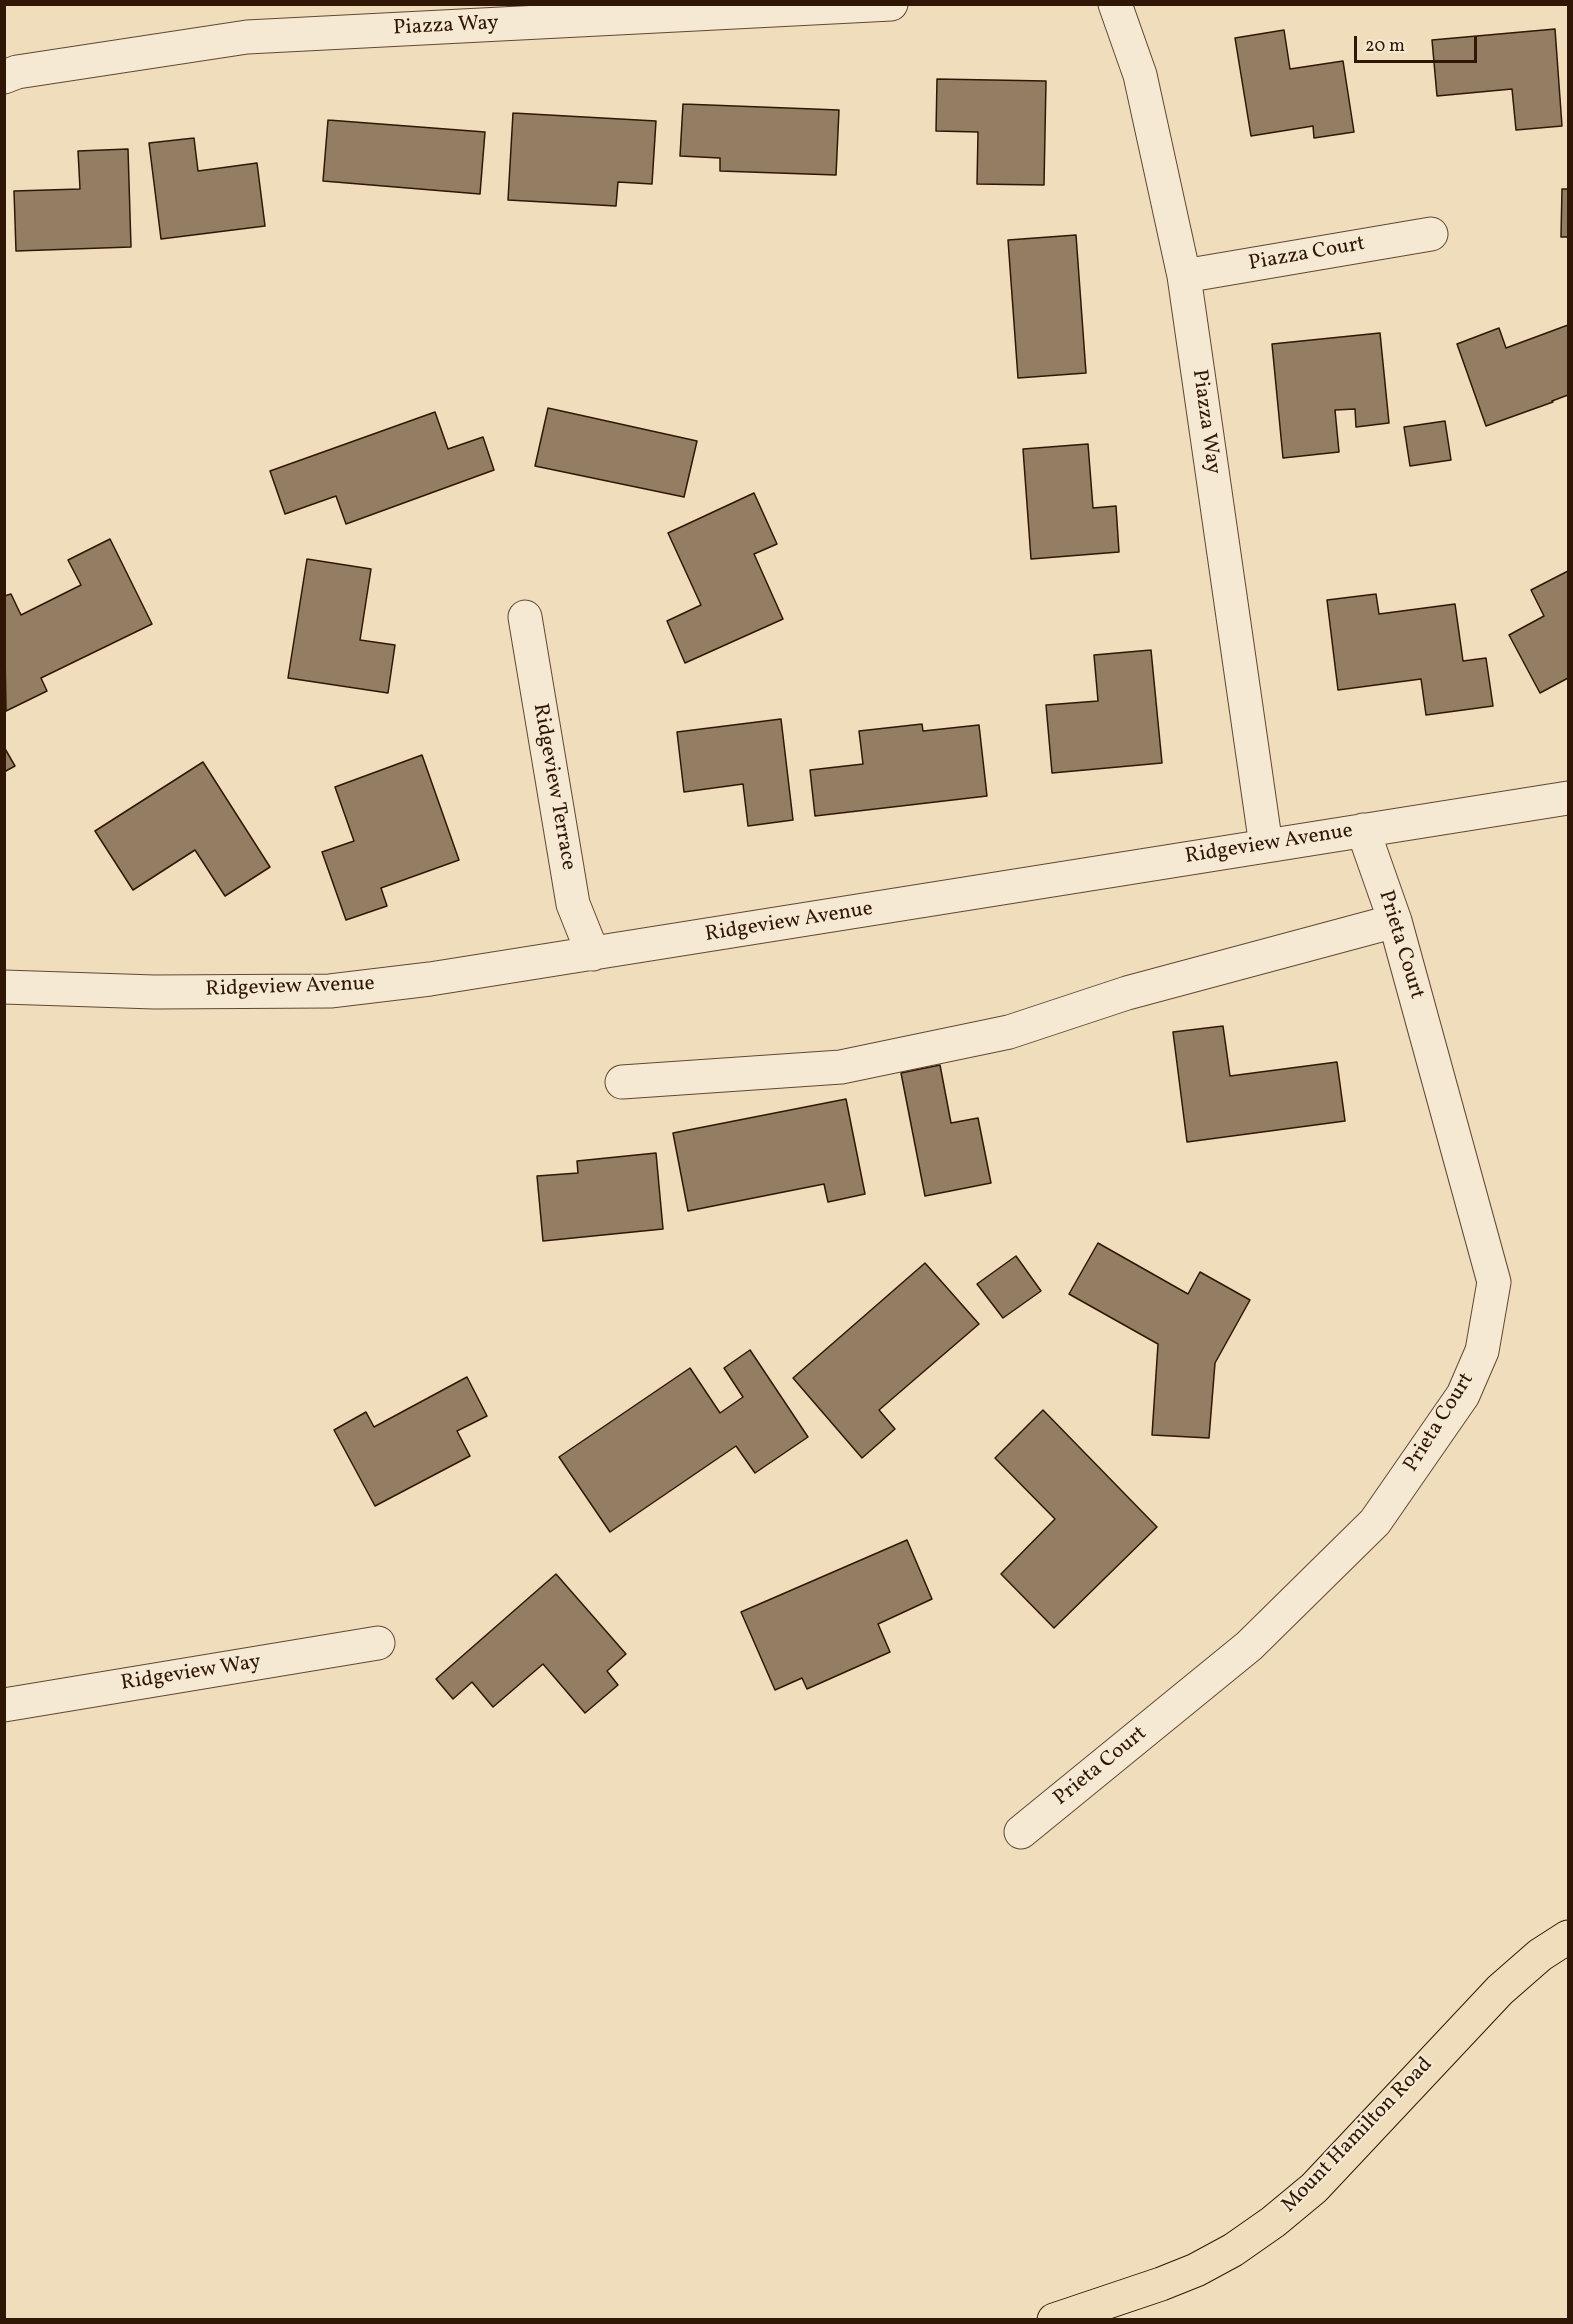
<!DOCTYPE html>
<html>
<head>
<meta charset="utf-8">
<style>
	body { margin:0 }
	#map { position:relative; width:1573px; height:2324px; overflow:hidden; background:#efddbc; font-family:Vollkorn,serif }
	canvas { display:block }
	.frame { position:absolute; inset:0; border:6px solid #301705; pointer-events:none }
	.scale { position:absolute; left:1354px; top:36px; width:123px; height:27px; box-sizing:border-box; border:3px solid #301705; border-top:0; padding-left:8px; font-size:18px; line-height:21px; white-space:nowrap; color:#301705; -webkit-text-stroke:4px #f5e9d3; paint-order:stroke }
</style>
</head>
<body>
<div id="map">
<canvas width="1573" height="2324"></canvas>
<div class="frame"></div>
<div class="scale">20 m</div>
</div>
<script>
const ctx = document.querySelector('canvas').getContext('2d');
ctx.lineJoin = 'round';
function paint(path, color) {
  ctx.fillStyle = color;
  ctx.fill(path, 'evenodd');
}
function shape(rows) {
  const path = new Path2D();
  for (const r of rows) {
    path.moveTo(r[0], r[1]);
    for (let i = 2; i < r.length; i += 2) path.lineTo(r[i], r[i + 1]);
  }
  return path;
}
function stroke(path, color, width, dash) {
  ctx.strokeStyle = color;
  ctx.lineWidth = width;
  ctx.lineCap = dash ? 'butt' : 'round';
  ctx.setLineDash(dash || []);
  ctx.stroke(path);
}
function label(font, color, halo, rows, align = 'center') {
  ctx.font = font + ' Vollkorn,serif';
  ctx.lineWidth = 4.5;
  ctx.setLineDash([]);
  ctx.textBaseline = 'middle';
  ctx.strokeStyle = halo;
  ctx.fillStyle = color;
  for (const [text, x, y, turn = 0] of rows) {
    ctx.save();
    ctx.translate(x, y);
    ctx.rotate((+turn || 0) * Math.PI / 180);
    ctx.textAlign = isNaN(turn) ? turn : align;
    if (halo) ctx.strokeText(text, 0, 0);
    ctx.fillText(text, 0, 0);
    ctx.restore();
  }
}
const building = shape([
	[1555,29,1562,126,1516,130,1512,89,1437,96,1432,40,1555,29],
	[1284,30,1290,69,1343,61,1354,132,1314,138,1313,126,1251,136,1235,38,1284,30],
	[937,79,1046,81,1044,185,977,184,978,132,936,131,937,79],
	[683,104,839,110,836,175,720,171,720,158,680,156,683,104],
	[513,113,656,121,652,184,618,182,616,206,508,200,513,113],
	[328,120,485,132,480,194,323,181,328,120],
	[194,138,198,171,257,163,265,226,161,239,149,143,194,138],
	[128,149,131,247,16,251,14,191,80,189,78,151,128,149],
	[1562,189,1568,189,1568,237,1561,237,1562,189],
	[1076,235,1086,373,1018,378,1008,240,1076,235],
	[1568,325,1568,395,1552,401,1553,402,1486,426,1457,344,1499,328,1506,348,1568,325],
	[1380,333,1389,423,1356,427,1355,409,1335,410,1339,452,1283,458,1272,344,1380,333],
	[548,408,697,441,684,497,535,466,548,408],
	[435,412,448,449,483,437,494,470,346,524,336,496,285,514,270,471,435,412],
	[1445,421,1451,460,1410,466,1404,427,1445,421],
	[1088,444,1093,508,1116,506,1119,552,1031,559,1023,449,1088,444],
	[754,493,777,544,754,554,783,619,685,663,667,621,701,605,668,533,754,493],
	[110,539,152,624,41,678,47,691,6,711,4,596,11,594,21,615,81,585,68,560,110,539],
	[307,559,371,569,360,640,395,645,388,693,288,678,307,559],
	[1568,571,1568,678,1540,693,1509,635,1544,616,1531,590,1568,571],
	[1376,594,1379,614,1455,604,1463,661,1486,658,1493,706,1426,715,1421,679,1338,690,1327,600,1376,594],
	[1151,650,1162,763,1052,773,1046,705,1098,701,1094,655,1151,650],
	[781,719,793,820,748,826,743,784,684,792,677,732,781,719],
	[922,724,923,731,979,725,987,796,815,816,810,770,863,764,859,731,922,724],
	[4,747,15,766,4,772,4,747],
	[422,755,459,860,381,888,387,906,346,920,322,852,354,841,335,787,422,755],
	[203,762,270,867,225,896,195,850,133,890,95,831,203,762],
	[1223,1026,1230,1076,1337,1062,1345,1121,1187,1142,1173,1032,1223,1026],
	[940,1065,951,1123,978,1118,991,1183,925,1196,901,1073,940,1065],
	[846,1099,865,1194,828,1202,824,1184,688,1211,673,1133,846,1099],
	[656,1153,663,1229,543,1241,537,1176,578,1173,577,1161,656,1153],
	[1098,1243,1188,1294,1200,1272,1250,1300,1215,1363,1209,1438,1152,1435,1158,1344,1069,1294,1098,1243],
	[1016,1256,1041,1291,1003,1318,977,1284,1016,1256],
	[925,1263,979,1324,879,1410,895,1429,862,1458,793,1378,925,1263],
	[750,1350,808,1437,755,1473,736,1446,610,1532,559,1457,690,1368,720,1413,743,1397,724,1368,750,1350],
	[467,1377,487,1416,457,1431,470,1456,375,1506,334,1430,366,1412,374,1427,467,1377],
	[1043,1410,1157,1527,1054,1628,1001,1574,1055,1519,995,1458,1043,1410],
	[907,1540,932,1599,878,1624,890,1652,807,1689,802,1678,775,1690,741,1612,907,1540],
	[556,1574,626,1654,607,1671,618,1685,585,1713,543,1664,493,1707,472,1682,453,1699,436,1679,556,1574]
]);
paint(building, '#937e64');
stroke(building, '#301705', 1.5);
const minor = shape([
	[1115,4,1140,75,1184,276,1266,846],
	[4,77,17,72,247,37,891,4],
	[1184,276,1431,234],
	[525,617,573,904,593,954],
	[4,987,154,992,330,991,430,979,1568,798],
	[622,1082,841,1067,1009,1032,1127,993,1395,921],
	[4,1705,378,1643],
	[1021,1832,1249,1646,1375,1522,1463,1395,1482,1351,1494,1282,1395,921,1363,830]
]);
const major = shape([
	[1054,2320,1161,2284,1196,2270,1233,2250,1273,2222,1314,2188,1500,1990,1540,1955,1568,1937]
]);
stroke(minor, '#604833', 35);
stroke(major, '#301705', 35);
stroke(minor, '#f5e9d3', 33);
stroke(major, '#efddbc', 33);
label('21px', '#301705', '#f5e9d3', [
	["Piazza Way",446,27,-3],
	["Piazza Court",1307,255,-10],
	["Piazza Way",1205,422,82],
	["Ridgeview Terrace",553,787,80],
	["Ridgeview Avenue",1269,845,-9],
	["Ridgeview Avenue",789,923,-9],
	["Prieta Court",1400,945,73],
	["Ridgeview Avenue",290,988,-2],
	["Prieta Court",1440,1423,-58],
	["Ridgeview Way",191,1674,-9],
	["Prieta Court",1101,1767,-39],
	["Mount Hamilton Road",1358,2136,-46]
]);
</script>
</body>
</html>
